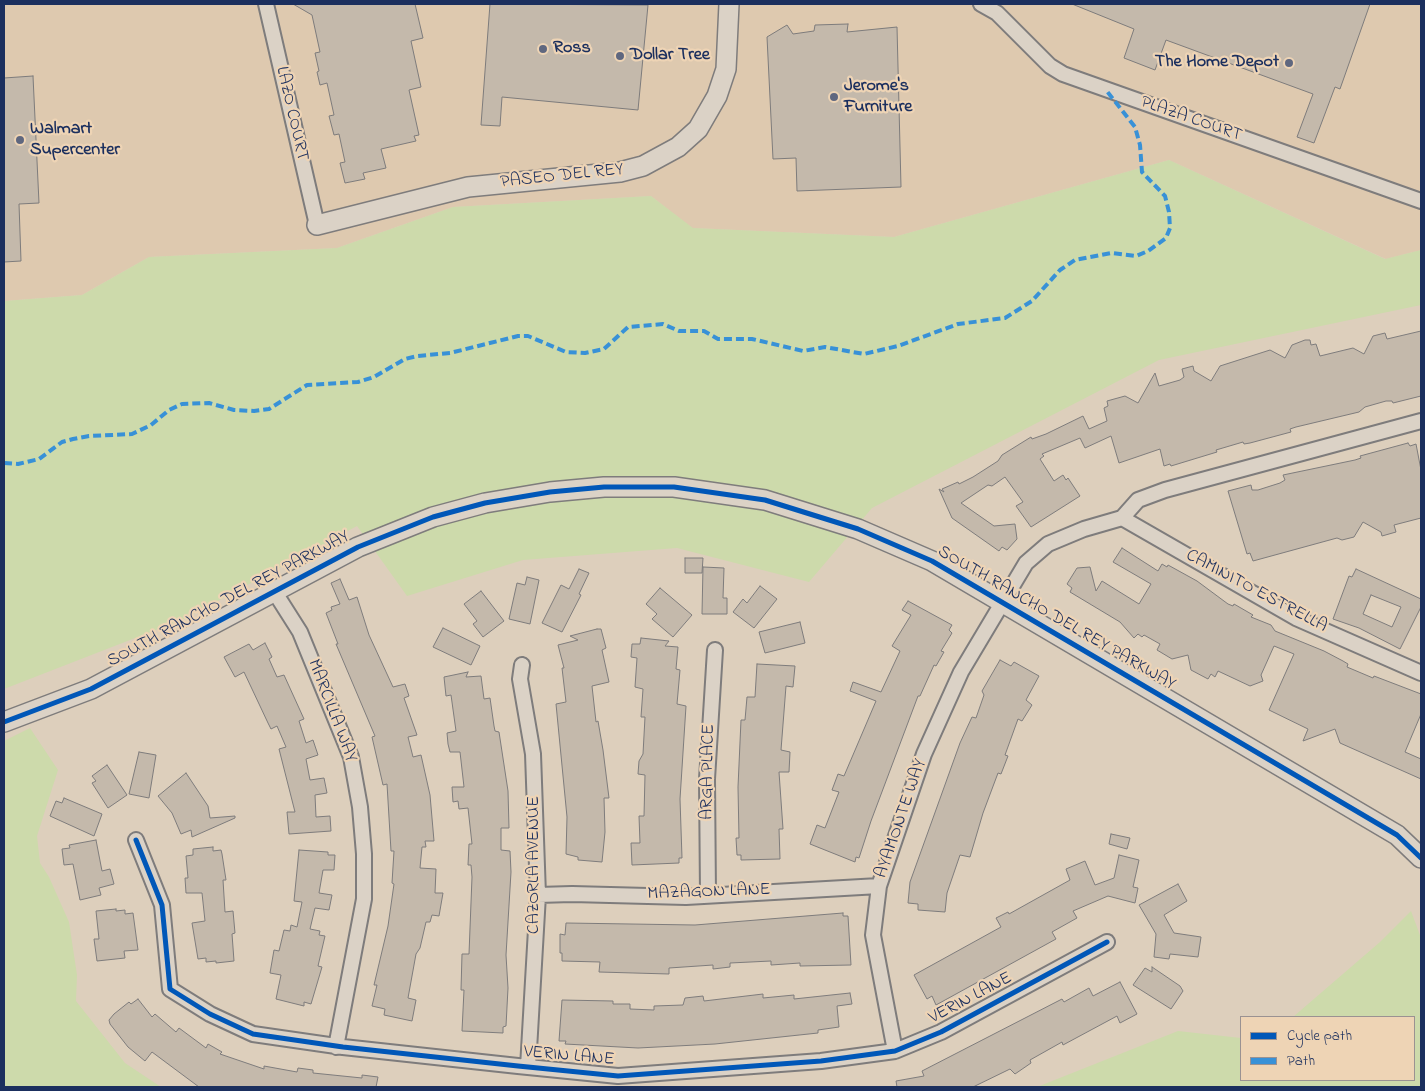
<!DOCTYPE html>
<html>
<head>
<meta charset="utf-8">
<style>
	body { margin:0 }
	#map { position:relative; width:1425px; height:1091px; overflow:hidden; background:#ddcfbc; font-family:"Indie Flower",sans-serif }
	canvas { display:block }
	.frame { position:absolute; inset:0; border:5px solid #1b2f5e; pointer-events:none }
	.legend { position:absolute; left:1240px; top:1016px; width:175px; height:65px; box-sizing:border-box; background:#eed4b5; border:1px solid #9a9292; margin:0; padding:6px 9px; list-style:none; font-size:15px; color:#1b2f5e }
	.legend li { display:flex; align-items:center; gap:10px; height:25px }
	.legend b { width:25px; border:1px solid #9a9292 }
</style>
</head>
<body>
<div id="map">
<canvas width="1425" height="1091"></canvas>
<div class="frame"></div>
<ul class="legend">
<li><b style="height:6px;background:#0057b8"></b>Cycle path</li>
<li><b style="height:6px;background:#3891d7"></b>Path</li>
</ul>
</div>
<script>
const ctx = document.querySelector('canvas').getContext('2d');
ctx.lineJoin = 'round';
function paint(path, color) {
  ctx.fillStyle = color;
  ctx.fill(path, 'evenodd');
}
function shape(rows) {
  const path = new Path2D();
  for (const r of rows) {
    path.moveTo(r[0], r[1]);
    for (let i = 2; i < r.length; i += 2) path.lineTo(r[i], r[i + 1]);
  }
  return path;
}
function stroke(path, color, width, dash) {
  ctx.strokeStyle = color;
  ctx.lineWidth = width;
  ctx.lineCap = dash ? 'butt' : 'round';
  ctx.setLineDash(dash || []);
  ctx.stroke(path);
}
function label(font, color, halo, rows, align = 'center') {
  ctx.font = font + ' "Indie Flower",sans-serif';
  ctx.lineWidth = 4.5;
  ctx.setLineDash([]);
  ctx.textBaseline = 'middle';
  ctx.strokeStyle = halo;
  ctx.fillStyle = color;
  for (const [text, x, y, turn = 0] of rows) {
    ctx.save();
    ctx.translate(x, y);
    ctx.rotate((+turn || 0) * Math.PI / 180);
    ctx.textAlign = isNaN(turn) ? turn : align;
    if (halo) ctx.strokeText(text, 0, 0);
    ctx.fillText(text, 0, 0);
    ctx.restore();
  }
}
paint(shape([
	[4,4,1421,4,1421,250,1386,259,1169,160,894,237,692,228,651,196,453,207,337,248,149,257,82,295,4,301]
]), '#dec9af');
paint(shape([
	[1169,160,1385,259,1421,250,1421,305,1159,360,872,508,809,582,677,548,523,560,407,596,357,526,184,619,4,689,4,301,82,295,149,257,337,248,453,207,651,196,693,228,894,237],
	[30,728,58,770,37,836,40,863,49,877,69,922,77,975,76,1001,125,1063,161,1087,4,1087,4,741],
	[1411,911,1421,938,1421,1087,1037,1087,1178,1031,1241,1038,1241,1080,1414,1080,1414,1017,1293,1017,1380,942]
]), '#cddaab');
const building = shape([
	[293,4,415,4,423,38,411,41,421,87,409,90,419,135,414,136,416,141,381,149,386,168,363,173,365,179,345,183,340,163,345,162,339,134,334,135,329,116,334,115,327,83,320,85,317,72,319,71,315,53,320,52,312,15,293,4],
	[490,4,648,5,638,110,502,97,500,126,481,125,490,4],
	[1072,4,1370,4,1340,89,1335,87,1314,143,1297,137,1313,94,1166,40,1155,70,1124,58,1134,29,1072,4],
	[848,24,847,32,897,27,901,187,797,191,796,158,773,159,767,37,787,25,793,34,814,31,815,25,848,24],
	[33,76,39,203,19,204,21,261,4,262,4,78,33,76],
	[1421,331,1421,396,1393,403,1392,401,1386,401,1365,407,1359,412,1296,427,1290,429,1291,432,1250,443,1244,444,1243,442,1216,450,1217,452,1171,466,1170,464,1164,466,1160,449,1119,463,1111,436,1085,448,1080,438,1042,454,1044,456,1040,459,1054,481,1063,475,1066,480,1068,478,1080,496,1031,527,1016,506,1023,502,1005,477,992,486,988,485,961,503,994,526,1015,524,1017,539,1007,550,1002,547,999,551,952,518,939,489,944,492,942,489,958,482,959,484,973,477,998,461,1002,455,1031,437,1032,439,1046,434,1083,416,1089,429,1107,421,1104,408,1108,406,1107,401,1125,396,1138,403,1155,373,1159,386,1180,380,1184,377,1182,369,1193,366,1194,371,1211,381,1220,366,1270,350,1285,358,1292,345,1305,340,1310,340,1311,345,1316,344,1320,356,1353,348,1364,354,1373,336,1385,333,1387,339,1421,331],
	[1408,443,1410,446,1416,444,1421,470,1421,518,1394,525,1396,532,1382,536,1381,532,1363,522,1354,537,1342,540,1337,538,1253,561,1250,553,1247,554,1228,491,1251,485,1252,490,1258,490,1280,483,1285,480,1283,475,1355,460,1361,458,1360,456,1408,443],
	[1122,548,1158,571,1162,564,1167,567,1168,565,1197,581,1228,604,1233,606,1234,604,1253,615,1251,617,1271,625,1275,631,1324,651,1343,661,1348,664,1347,667,1373,678,1374,676,1421,694,1421,714,1405,752,1421,759,1421,779,1340,743,1335,729,1303,741,1308,729,1269,710,1294,654,1274,646,1261,675,1263,681,1250,686,1218,671,1215,677,1211,674,1208,679,1191,670,1188,655,1172,659,1157,650,1160,644,1144,635,1142,637,1138,634,1134,638,1120,622,1070,592,1072,588,1067,584,1077,568,1090,567,1096,591,1102,581,1139,604,1151,584,1113,562,1122,548],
	[685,558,703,558,702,573,685,573,685,558],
	[703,567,724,568,723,598,727,598,727,614,702,614,703,567],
	[579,569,589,573,579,594,581,595,562,632,542,623,561,585,569,589,579,569],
	[1356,569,1421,599,1421,607,1400,649,1359,628,1333,619,1349,576,1352,577,1356,569],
	[1371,595,1401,607,1392,627,1363,614,1371,595],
	[527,577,539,580,530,624,509,619,517,583,525,585,527,577],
	[340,579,349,600,357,597,369,635,393,687,405,684,409,696,404,698,417,735,408,737,413,757,421,755,430,795,434,841,425,841,426,847,422,847,420,868,436,869,435,893,443,893,439,916,432,915,430,922,426,922,420,948,416,954,408,998,416,1000,412,1021,384,1015,385,1009,372,1006,377,985,374,985,388,926,394,884,392,883,394,851,391,851,387,784,383,785,372,737,375,736,336,644,338,644,326,613,332,610,331,607,340,604,331,583,340,579],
	[760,586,777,599,754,628,733,612,743,599,747,603,760,586],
	[660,588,692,615,673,637,652,619,657,614,646,604,660,588],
	[481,591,504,621,483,637,473,624,477,621,464,604,481,591],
	[908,601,952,625,949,630,952,633,941,651,944,652,936,666,934,665,920,696,918,696,871,821,859,858,856,857,855,862,810,844,817,825,825,828,839,792,832,790,838,774,844,776,876,701,850,691,853,682,881,692,900,651,892,646,911,615,902,610,908,601],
	[800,622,805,643,765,653,759,632,800,622],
	[443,628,480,646,471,665,433,647,443,628],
	[597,629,601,629,606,648,602,650,609,682,592,686,596,722,598,721,603,750,609,798,604,798,605,832,602,862,578,860,578,857,566,854,567,817,556,704,566,702,562,668,564,668,558,645,578,640,570,636,597,629],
	[641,638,669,641,665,646,678,647,676,669,680,670,677,704,686,706,680,799,682,858,679,858,679,863,632,865,631,843,640,843,639,816,644,816,645,775,638,774,639,761,643,754,645,717,641,717,643,689,635,687,637,658,631,657,632,644,640,644,641,638],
	[265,643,272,657,269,659,277,677,284,675,304,719,299,721,306,743,313,740,318,755,306,759,310,780,324,778,327,793,315,795,316,817,330,816,331,831,289,834,287,812,295,812,279,749,286,747,277,726,271,729,268,723,244,672,235,677,224,657,249,644,253,650,265,643],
	[1000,660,1011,666,1014,662,1039,676,1026,700,1032,705,1022,721,1018,719,1005,755,1008,756,1001,774,998,773,983,813,970,857,960,855,947,893,945,912,918,910,918,904,908,903,910,882,960,743,972,717,976,718,984,695,982,691,1000,660],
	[757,664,795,666,793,687,786,686,781,750,790,752,789,772,779,772,783,829,779,829,780,859,741,860,741,855,737,855,736,838,739,838,738,787,741,720,745,720,747,697,755,697,757,664],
	[468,672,466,677,481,676,484,699,490,698,494,726,495,731,499,732,508,791,509,828,501,828,501,850,510,851,511,872,506,955,508,988,506,1026,503,1027,503,1033,462,1031,464,990,461,990,462,954,469,954,472,877,471,865,468,865,469,844,472,844,468,808,459,809,458,801,453,802,452,787,464,787,460,752,450,752,448,744,447,733,456,731,451,695,446,696,444,677,468,672],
	[139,752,156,755,149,798,129,794,139,752],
	[107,765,127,795,108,808,92,783,96,781,92,776,107,765],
	[186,773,208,806,210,818,235,816,235,818,192,837,191,830,181,834,172,813,158,796,186,773],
	[64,798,102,814,94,836,50,816,56,801,62,803,64,798],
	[1111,834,1130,838,1127,849,1109,844,1111,834],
	[96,840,102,871,110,869,114,884,99,888,101,895,80,900,73,864,64,865,62,849,70,848,69,845,96,840],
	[213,847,213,851,221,850,222,854,226,880,223,880,225,912,233,911,235,933,232,934,234,961,216,963,216,961,206,962,206,958,198,959,192,923,205,921,202,893,186,893,185,878,188,878,186,856,193,855,193,849,213,847],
	[299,850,328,852,328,855,335,855,334,870,323,870,319,893,332,895,329,910,315,908,310,929,320,931,319,935,325,936,318,966,322,967,311,1004,304,1002,304,1006,276,999,281,975,270,973,274,950,279,951,284,930,290,931,291,925,297,927,302,902,294,901,299,850],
	[1119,855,1139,860,1133,887,1138,888,1135,903,1108,896,1073,911,1077,918,1052,932,1056,939,936,1005,932,996,927,999,914,975,1001,927,996,918,1008,912,1009,914,1070,880,1066,869,1085,861,1095,885,1114,878,1119,855],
	[1178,884,1187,901,1164,915,1174,933,1201,937,1198,957,1170,954,1169,959,1154,957,1156,934,1139,905,1178,884],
	[116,909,116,911,125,910,125,914,133,913,138,950,124,951,125,958,97,961,94,939,99,939,96,911,116,909],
	[843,913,843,916,848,916,851,965,800,966,800,963,771,965,771,961,730,963,730,967,713,969,713,965,669,968,669,974,599,972,600,962,562,961,562,953,560,953,560,934,565,935,566,923,695,925,843,913],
	[1152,967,1180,986,1183,991,1171,1009,1133,985,1145,968,1152,972,1152,967],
	[1120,982,1137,1014,1120,1023,1117,1016,1063,1045,1062,1042,1030,1060,1031,1063,1015,1074,1010,1069,973,1087,897,1087,896,1081,924,1076,922,1071,1062,999,1064,1002,1089,988,1093,996,1120,982],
	[850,993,852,1004,837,1006,839,1027,818,1030,818,1033,715,1044,638,1048,565,1044,566,1041,559,1041,562,1000,613,1001,613,1004,630,1004,630,1009,654,1010,654,1006,683,1005,685,998,703,996,704,1001,763,994,763,998,794,995,794,999,850,993],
	[138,999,152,1017,155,1014,176,1032,179,1028,206,1048,208,1044,222,1052,220,1054,264,1069,264,1066,297,1072,298,1068,313,1070,313,1073,362,1078,362,1075,378,1077,376,1087,199,1087,152,1052,145,1061,128,1047,110,1024,109,1020,114,1014,129,1002,131,1004,138,999]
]);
paint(building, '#c4b9ab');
stroke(building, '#7e7c7c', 1);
const street = shape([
	[266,4,317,225],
	[981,4,997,13,1050,66,1063,74,1421,201],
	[1421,421,1165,490,1138,500,1122,518,1296,618,1421,673],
	[274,591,300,632,351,757,360,807,364,854,364,899,336,1047],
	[522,665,520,679,533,754,538,895,528,1067],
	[136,840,162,905,170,989,210,1014,253,1034,343,1047,518,1066,618,1076,821,1061,895,1051,941,1032,1107,942],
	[538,895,572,894,686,897,879,886],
	[708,895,707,779,715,650],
	[895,1051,873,935,879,886,924,754,961,672,1026,563,1048,544,1084,529,1122,518]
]);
const secondary = shape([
	[317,225,468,187,620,172,643,166,678,147,698,129,717,96,726,69,729,4],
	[4,722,91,689,358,547,433,517,485,503,550,492,604,487,674,487,765,500,858,529,932,561,1397,835,1421,858]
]);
stroke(street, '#7e7c7c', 18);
stroke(secondary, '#7e7c7c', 22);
stroke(street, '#dbd2c6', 14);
stroke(secondary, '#dbd2c6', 19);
stroke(shape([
	[4,463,18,464,39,459,62,442,73,439,89,436,132,434,151,425,169,410,182,404,209,403,234,410,254,411,269,409,307,385,358,382,374,377,405,359,417,356,450,353,518,336,528,336,566,352,585,353,604,349,628,327,663,324,679,331,704,331,718,339,752,339,803,351,825,347,864,354,898,346,958,324,1005,318,1032,301,1060,270,1075,260,1111,253,1136,256,1148,251,1166,238,1170,228,1169,212,1165,196,1142,172,1140,145,1135,127,1106,90]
]), '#3891d7', 4, [8, 4]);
stroke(shape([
	[4,722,91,689,358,547,433,517,485,503,550,492,604,487,674,487,765,500,858,529,932,561,1397,835,1421,858],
	[136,840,162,905,170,989,210,1014,253,1034,343,1047,518,1066,618,1076,821,1061,895,1051,941,1032,1107,942]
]), '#0057b8', 5);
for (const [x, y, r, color] of [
	[543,49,5,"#5f677f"],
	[620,56,5,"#5f677f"],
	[1289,63,5,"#5f677f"],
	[834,97,5,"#5f677f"],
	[20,140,5,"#5f677f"]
]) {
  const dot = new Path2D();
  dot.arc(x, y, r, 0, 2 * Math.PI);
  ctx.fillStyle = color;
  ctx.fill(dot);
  stroke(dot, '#eed4b5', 2);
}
label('bold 18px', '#1b2f5e', '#eed4b5', [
	["Ross",553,49],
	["Dollar Tree",630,56],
	["The Home Depot",1279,63,"right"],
	["Jerome's",844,87],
	["Furniture",844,108],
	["Walmart",30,130],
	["Supercenter",30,151]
], 'left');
label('18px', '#1b2f5e', '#eed4b5', [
	["LAZO COURT",291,114,77],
	["PLAZA COURT",1191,120,19],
	["PASEO DEL REY",562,177,-6],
	["CAMINITO ESTRELLA",1256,592,28],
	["SOUTH RANCHO DEL REY PARKWAY",229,600,-28],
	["SOUTH RANCHO DEL REY PARKWAY",1056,619,30],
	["MARCILLA WAY",331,711,69],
	["ARGA PLACE",709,772,-89],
	["AYAMONTE WAY",902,819,-71],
	["CAZORLA AVENUE",535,865,-90],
	["MAZAGON LANE",709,893,-2],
	["VERIN LANE",971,999,-28],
	["VERIN LANE",569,1057,5]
]);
</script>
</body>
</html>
